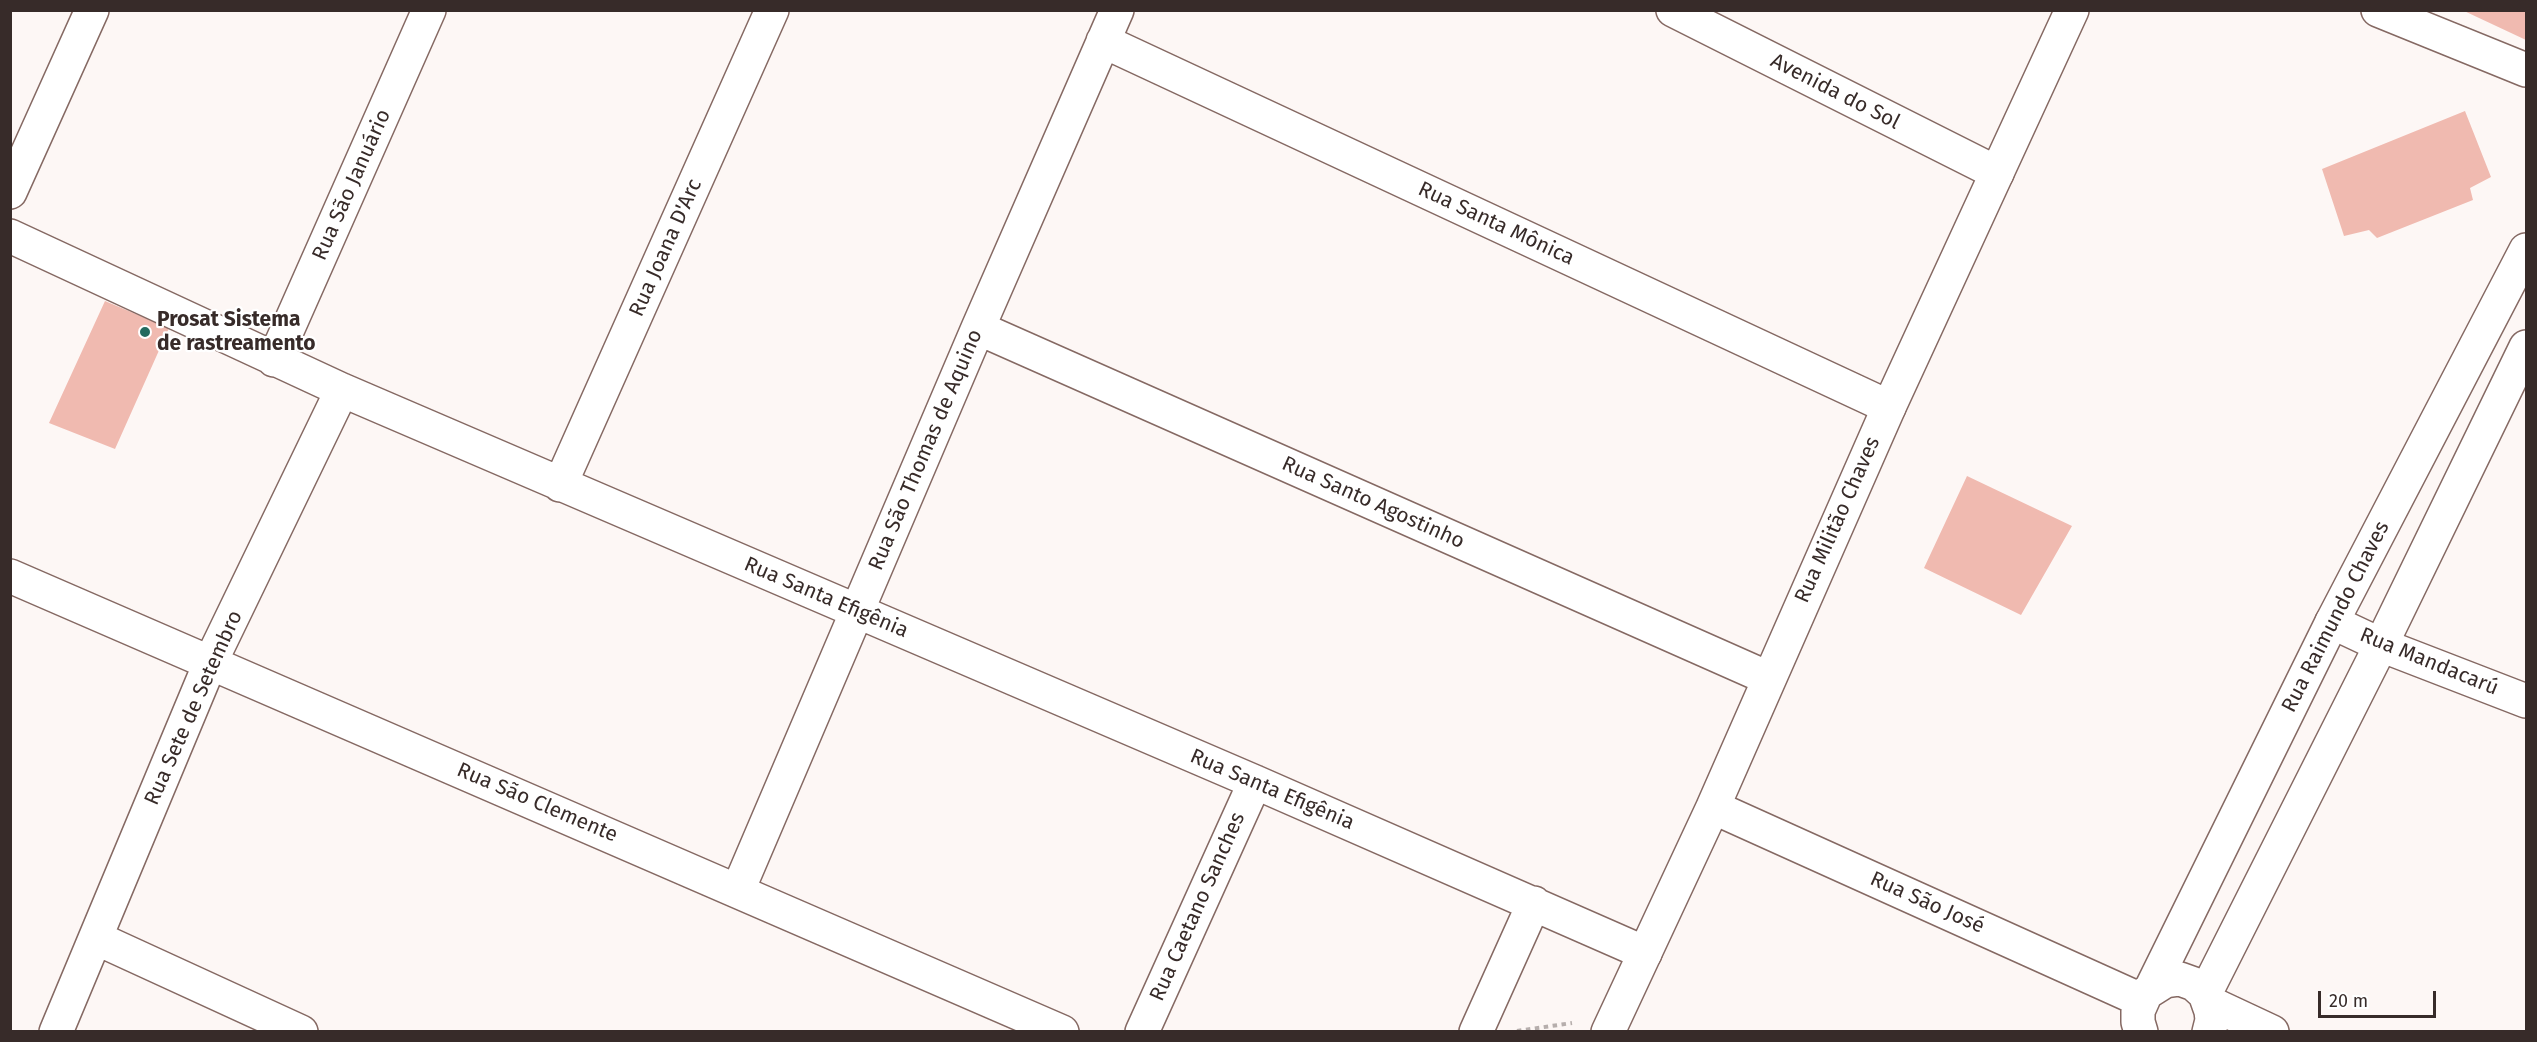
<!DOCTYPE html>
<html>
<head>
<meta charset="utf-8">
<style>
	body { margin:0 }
	#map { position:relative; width:2537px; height:1042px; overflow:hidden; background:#fdf7f5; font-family:"Fira Sans",sans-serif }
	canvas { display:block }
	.frame { position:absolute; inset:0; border:12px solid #372b29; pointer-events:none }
	.scale { position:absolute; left:2318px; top:991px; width:118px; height:27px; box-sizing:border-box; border:3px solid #372b29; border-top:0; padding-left:8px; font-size:18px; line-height:21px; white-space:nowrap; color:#372b29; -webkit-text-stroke:4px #fff; paint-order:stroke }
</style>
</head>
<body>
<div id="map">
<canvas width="2537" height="1042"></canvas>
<div class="frame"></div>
<div class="scale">20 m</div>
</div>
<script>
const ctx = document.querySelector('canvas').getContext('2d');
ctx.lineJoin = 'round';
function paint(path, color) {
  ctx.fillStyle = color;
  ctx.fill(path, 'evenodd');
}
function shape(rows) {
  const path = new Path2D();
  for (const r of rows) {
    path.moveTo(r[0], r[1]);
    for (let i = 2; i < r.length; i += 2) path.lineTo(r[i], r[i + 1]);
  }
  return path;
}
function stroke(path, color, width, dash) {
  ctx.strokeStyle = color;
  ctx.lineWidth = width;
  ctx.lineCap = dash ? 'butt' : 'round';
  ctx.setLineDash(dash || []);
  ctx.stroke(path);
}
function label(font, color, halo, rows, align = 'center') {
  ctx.font = font + ' "Fira Sans",sans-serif';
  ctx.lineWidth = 4.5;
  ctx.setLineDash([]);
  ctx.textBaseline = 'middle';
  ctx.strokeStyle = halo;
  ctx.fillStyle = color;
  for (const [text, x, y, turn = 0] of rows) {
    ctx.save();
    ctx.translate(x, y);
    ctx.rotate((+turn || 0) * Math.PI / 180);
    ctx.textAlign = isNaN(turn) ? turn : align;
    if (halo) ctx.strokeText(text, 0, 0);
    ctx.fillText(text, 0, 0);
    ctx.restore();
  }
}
paint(shape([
	[2462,10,2526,10,2526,40],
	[2465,111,2491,177,2470,188,2473,200,2377,238,2369,230,2344,236,2322,169],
	[105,301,169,328,115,449,49,423],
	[1967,476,2072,526,2021,615,1924,568]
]), '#f0bab0');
const street = shape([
	[1673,10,1997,173],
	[2378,10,2526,70],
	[1103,41,1889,407],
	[10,192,92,10],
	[10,236,342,390,1255,782,1645,953],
	[978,328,1768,678],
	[274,360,429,10],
	[560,485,772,10],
	[10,576,1062,1032],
	[2332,622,2381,645,2526,701],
	[738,890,978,328,1117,10],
	[96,938,301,1032],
	[56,1032,211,661,342,390],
	[1142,1032,1255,782],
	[1476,1032,1534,903]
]);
const secondary = shape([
	[1713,807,2141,1000],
	[2152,987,2332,622,2526,250],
	[2205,994,2381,645,2526,347],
	[2210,1003,2272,1032],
	[1608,1032,1713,807,1889,407,2072,10],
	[2141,1032,2138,1022,2138,1011,2146,993,2165,981,2180,979,2194,984,2205,994,2211,1011,2212,1020,2209,1032]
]);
stroke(street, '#856963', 36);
stroke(secondary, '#856963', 36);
stroke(shape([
	[1517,1031,1572,1023]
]), '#b6aeac', 4, [4.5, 4.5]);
stroke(street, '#fff', 33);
stroke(secondary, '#fff', 33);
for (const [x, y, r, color] of [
	[145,332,6,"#236a5f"]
]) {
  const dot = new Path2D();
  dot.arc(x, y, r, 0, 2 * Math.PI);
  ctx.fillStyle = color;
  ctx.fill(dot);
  stroke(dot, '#fff', 2);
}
label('21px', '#372b29', '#fff', [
	["Avenida do Sol",1835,92,27],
	["Rua São Januário",352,185,-66],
	["Rua Santa Mônica",1496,224,25],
	["Rua Joana D'Arc",666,248,-66],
	["Rua São Thomas de Aquino",926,450,-67],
	["Rua Santo Agostinho",1373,503,24],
	["Rua Militão Chaves",1838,520,-66],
	["Rua Santa Efigênia",826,598,23],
	["Rua Raimundo Chaves",2336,617,-63],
	["Rua Mandacarú",2429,662,22],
	["Rua Sete de Setembro",194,708,-66],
	["Rua Santa Efigênia",1272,790,23],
	["Rua São Clemente",537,803,23],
	["Rua São José",1927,903,24],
	["Rua Caetano Sanches",1198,907,-66]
]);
label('bold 21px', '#372b29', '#fff', [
	["Prosat Sistema",157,320],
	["de rastreamento",157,344]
], 'left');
</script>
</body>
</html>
